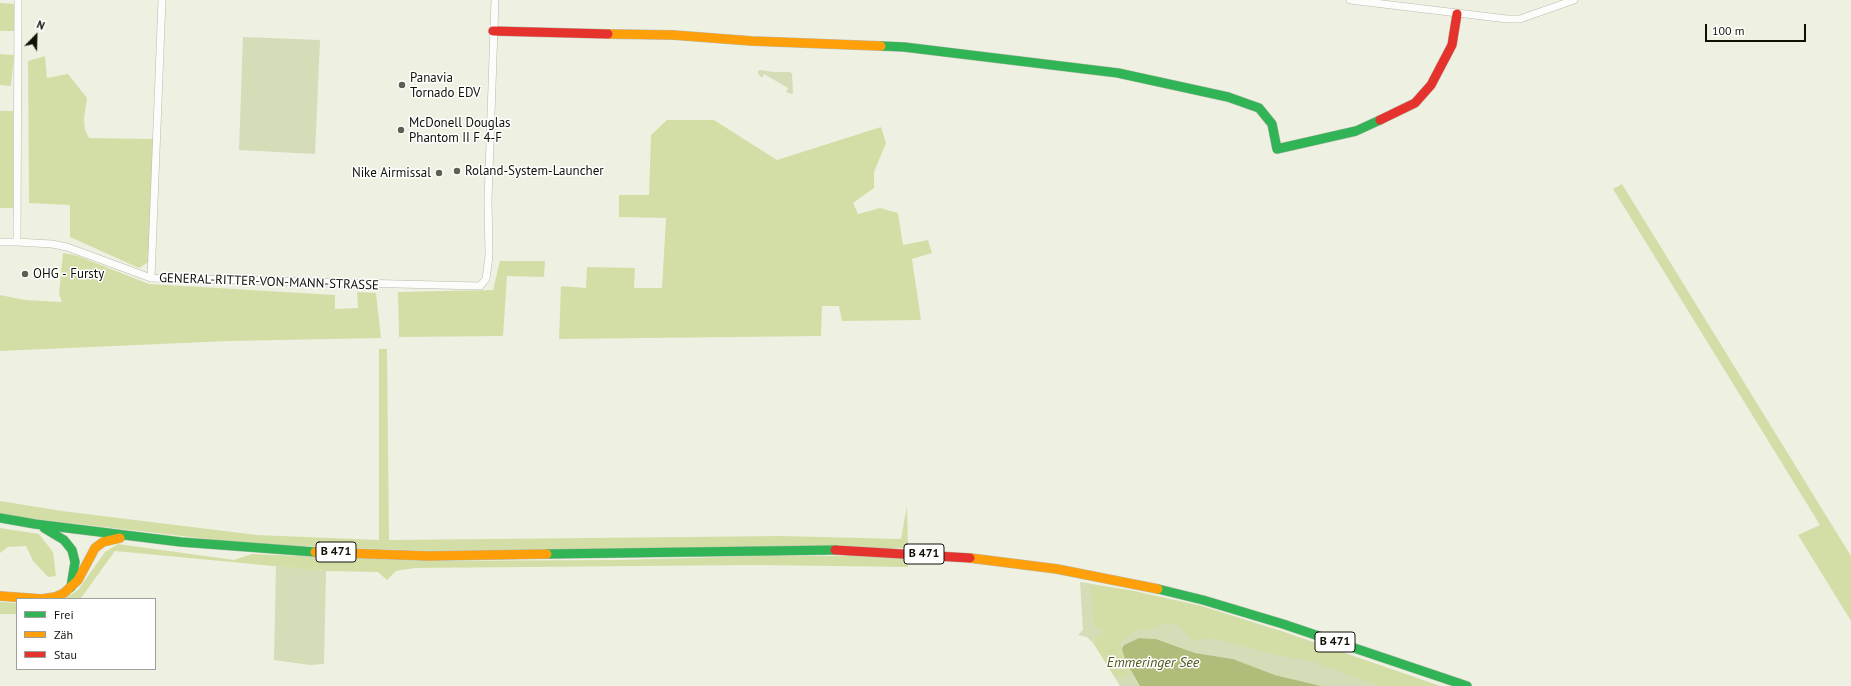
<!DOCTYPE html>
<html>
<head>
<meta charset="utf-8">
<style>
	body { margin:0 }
	#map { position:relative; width:1851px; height:686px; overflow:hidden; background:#eef1e1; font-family:"PT Sans",sans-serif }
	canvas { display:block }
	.legend { position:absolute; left:16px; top:598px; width:140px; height:72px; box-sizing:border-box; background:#fff; border:1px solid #9fa09c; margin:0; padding:5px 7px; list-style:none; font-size:12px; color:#0f1107 }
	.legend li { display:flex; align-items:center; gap:8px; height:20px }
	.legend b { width:20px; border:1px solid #9fa09c }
	.north { position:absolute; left:16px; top:16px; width:40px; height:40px; -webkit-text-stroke:3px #fff; paint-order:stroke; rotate:23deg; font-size:11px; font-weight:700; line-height:16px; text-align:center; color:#0f1107 }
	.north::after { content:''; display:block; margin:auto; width:14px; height:18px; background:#0f1107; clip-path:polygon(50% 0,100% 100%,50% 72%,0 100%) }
	.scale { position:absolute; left:1705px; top:24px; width:101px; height:18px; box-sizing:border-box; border:2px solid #0f1107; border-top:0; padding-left:5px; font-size:12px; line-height:14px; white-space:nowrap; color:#0f1107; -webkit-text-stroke:3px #fff; paint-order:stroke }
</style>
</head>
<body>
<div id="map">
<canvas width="1851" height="686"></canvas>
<ul class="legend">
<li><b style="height:5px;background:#30b455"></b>Frei</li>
<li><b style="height:5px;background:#ff9f0a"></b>Zäh</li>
<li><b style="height:5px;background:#e5322d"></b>Stau</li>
</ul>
<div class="north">N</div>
<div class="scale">100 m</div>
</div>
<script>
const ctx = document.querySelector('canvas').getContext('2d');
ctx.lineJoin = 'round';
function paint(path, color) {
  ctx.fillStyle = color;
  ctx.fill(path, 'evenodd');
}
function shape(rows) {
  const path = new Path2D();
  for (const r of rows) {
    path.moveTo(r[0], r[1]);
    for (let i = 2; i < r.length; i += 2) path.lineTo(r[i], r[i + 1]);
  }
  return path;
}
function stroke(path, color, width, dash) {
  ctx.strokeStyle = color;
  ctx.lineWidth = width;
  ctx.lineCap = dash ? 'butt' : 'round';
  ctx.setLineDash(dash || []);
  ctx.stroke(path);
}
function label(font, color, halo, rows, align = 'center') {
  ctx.font = font + ' "PT Sans",sans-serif';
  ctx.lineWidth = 3;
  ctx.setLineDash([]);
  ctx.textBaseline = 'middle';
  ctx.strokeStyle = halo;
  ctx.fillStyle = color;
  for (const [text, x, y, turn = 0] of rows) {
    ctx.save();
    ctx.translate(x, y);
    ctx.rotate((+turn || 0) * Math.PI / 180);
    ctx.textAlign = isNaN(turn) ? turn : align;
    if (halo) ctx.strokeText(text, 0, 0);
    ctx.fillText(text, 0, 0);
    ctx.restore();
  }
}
paint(shape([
	[243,37,320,40,315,154,239,150],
	[760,70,774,72,790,72,792,74,793,93,791,94,786,92,788,88,764,74,762,78,758,74,758,71],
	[276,566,326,571,324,664,310,665,274,660],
	[1080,582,1134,591,1281,631,1440,686,1321,686,1275,675,1233,659,1195,653,1156,639,1139,638,1124,645,1126,662,1140,686,1120,686,1094,644,1087,637,1078,635,1083,630]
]), '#d4dcb8');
paint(shape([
	[0,3,14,4,14,31,0,31],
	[0,54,14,55,11,86,0,85],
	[45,56,47,78,68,74,87,98,84,119,85,130,89,138,154,139,150,261,139,268,70,237,70,205,29,203,28,61],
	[0,111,13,111,14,208,0,208],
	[667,120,714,120,777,160,881,127,886,143,874,172,874,188,853,203,858,214,880,208,898,213,903,245,928,240,932,253,912,259,921,320,842,321,839,306,822,306,821,336,559,339,561,286,586,288,587,267,635,268,634,288,662,288,666,218,619,217,619,195,649,195,651,135],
	[1622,184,1851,556,1851,621,1798,535,1820,525,1613,189],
	[63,253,78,256,149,284,335,295,335,309,358,308,357,292,376,293,381,338,229,341,0,351,0,295,25,300,62,302,59,294],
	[500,261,545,261,544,277,507,276,503,336,399,337,398,292,493,290],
	[379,349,387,349,389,540,782,536,901,539,907,506,908,548,429,551,251,544,0,515,0,501,62,511,257,535,379,540],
	[0,528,39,534,53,552,56,576,48,577,33,561,26,546,8,547,0,553],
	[118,544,234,560,252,554,429,561,618,560,758,556,855,556,907,559,908,567,754,565,415,568,396,571,387,580,378,572,326,571,115,551,81,598,64,599,78,590,105,552],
	[1090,584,1134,591,1202,606,1281,631,1440,686,1379,686,1311,661,1277,655,1213,638,1194,641,1185,634,1181,627,1173,623,1163,624,1151,629,1139,629,1120,642,1126,662,1132,672,1125,679,1116,677,1112,673,1094,644,1095,638,1103,631,1101,628,1094,627],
	[0,602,17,603,17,614,0,614]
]), '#d3dea7');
paint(shape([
	[1139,638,1156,639,1195,653,1233,659,1275,675,1321,686,1140,686,1126,662,1122,649,1124,645]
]), '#afbc7a');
const street = shape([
	[18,0,17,242,52,244,67,247,151,278,480,286,486,279,489,256,488,200,495,0],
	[1350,0,1507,19,1520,19,1574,0],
	[0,242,17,242],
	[151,278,162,0]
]);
const fast = shape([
	[881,46,904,47,1118,73,1228,97,1259,108,1272,124,1277,149,1356,131,1380,120],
	[0,518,35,524,181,542,315,552],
	[44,528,64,540,72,550,75,562,71,587],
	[547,554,835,550],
	[1158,589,1203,600,1283,624,1467,686]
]);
const slow = shape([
	[608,34,673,35,752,41,881,46],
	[315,552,429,556,547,554],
	[970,558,1057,569,1158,589],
	[0,596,42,599,55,597,64,593,78,580,95,548,103,542,120,538]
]);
const jam = shape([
	[493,31,608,34],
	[1380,120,1415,103,1431,85,1452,45,1457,14],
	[835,550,970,558]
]);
stroke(street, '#b8baae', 8);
stroke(fast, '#b8baae', 10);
stroke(slow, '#b8baae', 10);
stroke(jam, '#b8baae', 10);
stroke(street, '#fcfdfa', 7);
stroke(fast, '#30b455', 9);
stroke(slow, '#ff9f0a', 9);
stroke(jam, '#e5322d', 9);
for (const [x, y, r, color] of [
	[402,85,4,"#5d5f53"],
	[401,130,4,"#5d5f53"],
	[457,171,4,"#5d5f53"],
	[439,173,4,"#5d5f53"],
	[25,274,4,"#5d5f53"]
]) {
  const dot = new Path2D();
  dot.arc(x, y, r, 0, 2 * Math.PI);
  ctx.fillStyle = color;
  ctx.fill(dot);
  stroke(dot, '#fff', 1.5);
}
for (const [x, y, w] of [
	[336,552,40],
	[924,554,40],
	[1335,642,40]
]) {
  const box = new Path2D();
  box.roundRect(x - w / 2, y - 10, w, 20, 3);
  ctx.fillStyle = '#fff';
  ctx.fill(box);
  stroke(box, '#0f1107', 1);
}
label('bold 12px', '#0f1107', null, [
	["B 471",336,552],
	["B 471",924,554],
	["B 471",1335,642]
]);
label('13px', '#0f1107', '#fff', [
	["Panavia",410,78],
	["Tornado EDV",410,93],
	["McDonell Douglas",409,123],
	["Phantom II F 4-F",409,138],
	["Roland-System-Launcher",465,171],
	["Nike Airmissal",431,173,"right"],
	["OHG - Fursty",33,274]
], 'left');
label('13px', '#0f1107', '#fff', [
	["GENERAL-RITTER-VON-MANN-STRASSE",269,282,2]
]);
label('italic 14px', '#4b5617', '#fff', [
	["Emmeringer See",1153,663]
]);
</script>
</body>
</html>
